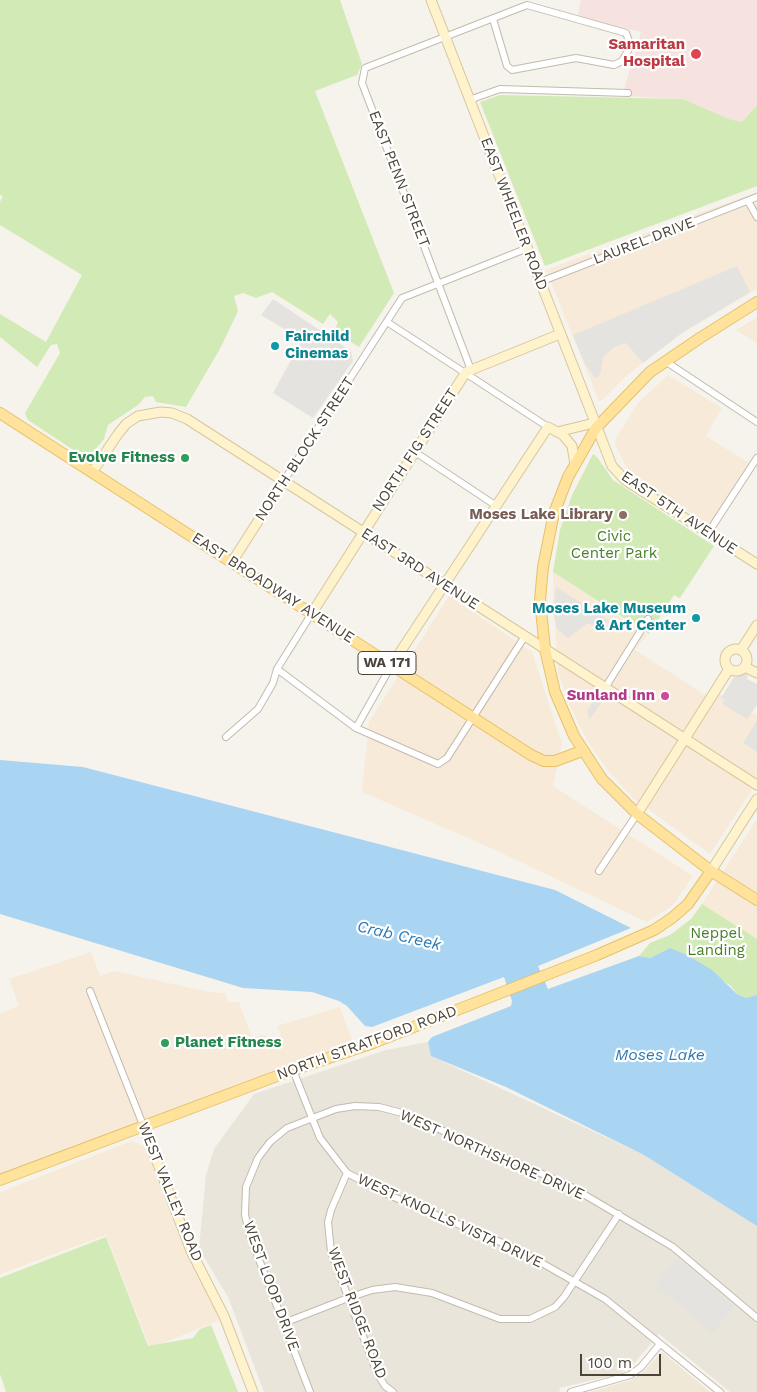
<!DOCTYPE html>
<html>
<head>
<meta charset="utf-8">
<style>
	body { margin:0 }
	#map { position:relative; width:757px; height:1392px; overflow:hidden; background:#f6f3ec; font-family:"Work Sans",sans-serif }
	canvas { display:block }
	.scale { position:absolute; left:580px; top:1354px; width:81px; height:22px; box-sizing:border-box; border:2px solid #4b4439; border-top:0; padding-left:6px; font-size:15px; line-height:18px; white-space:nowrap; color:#4b4439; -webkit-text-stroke:4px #fff; paint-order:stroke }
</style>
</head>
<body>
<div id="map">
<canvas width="757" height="1392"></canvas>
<div class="scale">100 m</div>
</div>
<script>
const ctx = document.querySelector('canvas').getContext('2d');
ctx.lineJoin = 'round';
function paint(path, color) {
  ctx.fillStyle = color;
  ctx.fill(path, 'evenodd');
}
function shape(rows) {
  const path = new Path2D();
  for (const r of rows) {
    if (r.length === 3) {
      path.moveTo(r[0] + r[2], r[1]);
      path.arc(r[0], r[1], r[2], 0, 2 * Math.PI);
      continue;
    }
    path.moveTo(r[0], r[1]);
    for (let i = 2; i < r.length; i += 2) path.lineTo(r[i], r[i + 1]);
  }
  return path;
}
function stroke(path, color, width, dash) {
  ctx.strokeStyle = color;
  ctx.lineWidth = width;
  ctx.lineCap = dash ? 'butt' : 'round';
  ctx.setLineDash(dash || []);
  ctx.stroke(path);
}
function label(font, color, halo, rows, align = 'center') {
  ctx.font = font + ' "Work Sans",sans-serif';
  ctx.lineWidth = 4.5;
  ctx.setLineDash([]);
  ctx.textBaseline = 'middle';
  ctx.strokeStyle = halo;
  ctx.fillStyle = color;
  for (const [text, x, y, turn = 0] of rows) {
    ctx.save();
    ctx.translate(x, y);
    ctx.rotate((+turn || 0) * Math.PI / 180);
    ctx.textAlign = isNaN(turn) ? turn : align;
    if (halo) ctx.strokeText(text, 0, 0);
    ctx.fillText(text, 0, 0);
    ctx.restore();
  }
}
paint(shape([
	[428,1042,431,1056,644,1155,757,1225,757,1392,730,1392,659,1334,632,1366,619,1374,559,1388,560,1392,264,1392,228,1297,199,1249,206,1175,214,1149,254,1094,386,1050]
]), '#eae5da');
paint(shape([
	[757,192,757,289,682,333,626,376,602,400,599,401,546,270],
	[757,317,757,343,736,330],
	[668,375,722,408,706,436,752,465,712,527,628,470,615,444,616,438,638,403],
	[553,572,647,635,635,650,715,701,719,694,757,715,757,782,710,854,634,799,609,772,588,742,572,710,558,672,553,596],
	[449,596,532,652,562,744,553,786,693,876,673,905,647,922,491,848,362,792,369,722],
	[757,819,757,940,702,904],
	[91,952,100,976,114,971,209,992,225,993,228,1002,239,1002,252,1038,263,1034,271,1039,281,1036,277,1026,340,1007,355,1049,0,1180,0,1014,19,1006,9,979],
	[132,1141,145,1147,184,1250,210,1296,220,1320,150,1348,106,1235,0,1274,0,1192]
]), '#f7ead8');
paint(shape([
	[662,1352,710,1392,590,1392,631,1380,642,1373]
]), '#efe8d6');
paint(shape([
	[581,0,757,0,757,105,742,122,729,119,683,99,622,96,641,32,577,18]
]), '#f6e3e0');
paint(shape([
	[0,0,340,0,362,64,357,75,315,91,394,293,359,347,334,331,338,322,330,314,323,324,272,292,256,298,243,293,234,296,238,311,221,347,186,407,156,402,153,396,145,397,138,405,108,425,104,439,87,459,28,420,25,413,60,353,57,344,51,345,37,367,0,337,0,314,46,342,82,275,0,225,0,202,3,196,0,195],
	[500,95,683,99,729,119,742,122,757,105,757,186,545,266,480,102],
	[593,454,597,457,613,480,714,546,680,598,674,595,649,634,553,572,560,530,572,495],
	[702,904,757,939,757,995,746,998,737,994,731,986,670,948,650,958,639,956,650,943,670,935,691,919],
	[106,1237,148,1346,193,1338,200,1329,211,1325,238,1392,6,1392,0,1374,0,1278]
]), '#d2eab5');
paint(shape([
	[737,266,750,292,682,333,643,363,626,343,613,348,603,357,600,375,595,378,585,364,573,335],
	[273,299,351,351,353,361,313,418,273,393,302,340,261,315],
	[556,587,608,620,602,630,588,623,568,638,557,629,554,616,559,608,554,604],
	[745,674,748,675,747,679,757,684,757,705,747,719,722,704,725,700,721,698,734,677],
	[597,695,601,703,590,719,587,711],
	[757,720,757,752,743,743],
	[678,1259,734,1306,712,1333,656,1285]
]), '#e5e3e0');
paint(shape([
	[0,760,83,767,555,890,631,928,538,966,548,989,639,956,650,958,670,948,687,955,712,970,737,994,746,998,757,995,757,1226,644,1155,506,1087,431,1056,428,1042,432,1037,511,1006,512,1001,504,977,372,1027,365,1026,347,1006,339,1001,312,992,243,988,0,914]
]), '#a9d4f2');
const street = shape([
	[469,100,500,89,628,93],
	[748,201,757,217],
	[540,282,757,197],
	[387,322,548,427],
	[665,361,757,422],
	[471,370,362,83,365,68,527,5,626,33,629,41,629,49,622,61,614,65,576,58,512,70,507,66,493,19],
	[415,452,495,505],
	[283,482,402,298,528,248],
	[708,533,757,458],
	[277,669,356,728,438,764,447,758,525,636],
	[605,688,648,619],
	[356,728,391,666],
	[226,737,258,709,273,683,277,669,312,613],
	[599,871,637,814],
	[90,991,143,1125],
	[293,1070,320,1138,347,1173,389,1195,519,1250,605,1299,720,1392],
	[347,1173,331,1210,328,1222,331,1252,377,1373,385,1386,393,1392],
	[284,1323,348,1298,372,1290,395,1287,432,1293,500,1319,530,1319,555,1307,564,1297,619,1214],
	[310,1392,250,1236,245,1215,246,1187,258,1158,270,1142,287,1128,336,1109,355,1106,379,1107,402,1113,568,1185,673,1247,757,1318],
	[571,1392,630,1375,641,1367,660,1344]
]);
const secondary = shape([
	[431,0,612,466,625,480,757,564],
	[557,432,594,423],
	[93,471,118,434,126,424,138,416,161,412,172,413,187,419,757,785],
	[232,562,283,482],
	[312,613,466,372,560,334],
	[736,660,11],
	[741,650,757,625],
	[391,666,548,427,563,435,572,446,575,464],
	[745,667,757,673],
	[637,814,729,669],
	[711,871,757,799],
	[143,1125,191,1251,224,1316,253,1392]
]);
const primary = shape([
	[757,302,700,338,650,372,596,428,568,477,554,513,543,567,540,600,545,649,555,692,574,736,602,779,637,814,711,871,757,900],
	[0,413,531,755,544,761,555,761,582,751],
	[0,1180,293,1070,373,1043,597,955,654,930,672,918,688,904,711,871]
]);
stroke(street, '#c2bbae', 8);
stroke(secondary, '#d6c79b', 11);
stroke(primary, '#e6c16a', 12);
stroke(street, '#fff', 6);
stroke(secondary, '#fff3cd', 9);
stroke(primary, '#ffe39c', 10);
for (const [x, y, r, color] of [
	[696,54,6,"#e0444e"],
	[275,346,5,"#0f9aa8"],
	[185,458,5,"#2e9e5b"],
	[623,515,5,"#8d6e63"],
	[696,618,5,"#0f9aa8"],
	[665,696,5,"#d1479c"],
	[165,1043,5,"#2e9e5b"]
]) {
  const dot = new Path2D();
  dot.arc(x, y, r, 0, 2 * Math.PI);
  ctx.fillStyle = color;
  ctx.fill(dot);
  stroke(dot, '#fff', 2);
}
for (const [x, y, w] of [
	[387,663,58]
]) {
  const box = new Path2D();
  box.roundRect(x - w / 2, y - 11.5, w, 23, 4);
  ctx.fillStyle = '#fff';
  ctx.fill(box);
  stroke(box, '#4b4439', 1);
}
label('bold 14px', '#4b4439', null, [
	["WA 171",387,663]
]);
label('bold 15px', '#be3a42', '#fff', [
	["Samaritan",685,45],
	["Hospital",685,62]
], 'right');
label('15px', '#4b4439', '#fff', [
	["EAST PENN STREET",399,179,69],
	["EAST WHEELER ROAD",514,214,69],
	["LAUREL DRIVE",644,241,-21],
	["NORTH BLOCK STREET",305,449,-57],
	["NORTH FIG STREET",415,450,-57],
	["EAST 5TH AVENUE",679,513,34],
	["EAST 3RD AVENUE",420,569,33],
	["EAST BROADWAY AVENUE",273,588,33],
	["NORTH STRATFORD ROAD",367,1043,-20],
	["WEST NORTHSHORE DRIVE",492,1155,24],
	["WEST VALLEY ROAD",170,1192,68],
	["WEST KNOLLS VISTA DRIVE",450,1221,25],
	["WEST LOOP DRIVE",271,1286,70],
	["WEST RIDGE ROAD",357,1313,69]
]);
label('bold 15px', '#0d838f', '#fff', [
	["Fairchild",285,337],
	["Cinemas",285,354],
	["Moses Lake Museum",686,609,"right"],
	["& Art Center",686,626,"right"]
], 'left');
label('bold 15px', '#27864d', '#fff', [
	["Evolve Fitness",175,458],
	["Planet Fitness",175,1043,"left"]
], 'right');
label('bold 15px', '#785e54', '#fff', [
	["Moses Lake Library",613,515]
], 'right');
label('15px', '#4a7f2a', '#fff', [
	["Civic",614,537],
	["Center Park",614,554],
	["Neppel",716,934],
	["Landing",716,951]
]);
label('bold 15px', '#b23c85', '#fff', [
	["Sunland Inn",655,696]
], 'right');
label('italic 16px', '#2e7ab2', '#fff', [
	["Crab Creek",399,936,13],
	["Moses Lake",660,1055]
]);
</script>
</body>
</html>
